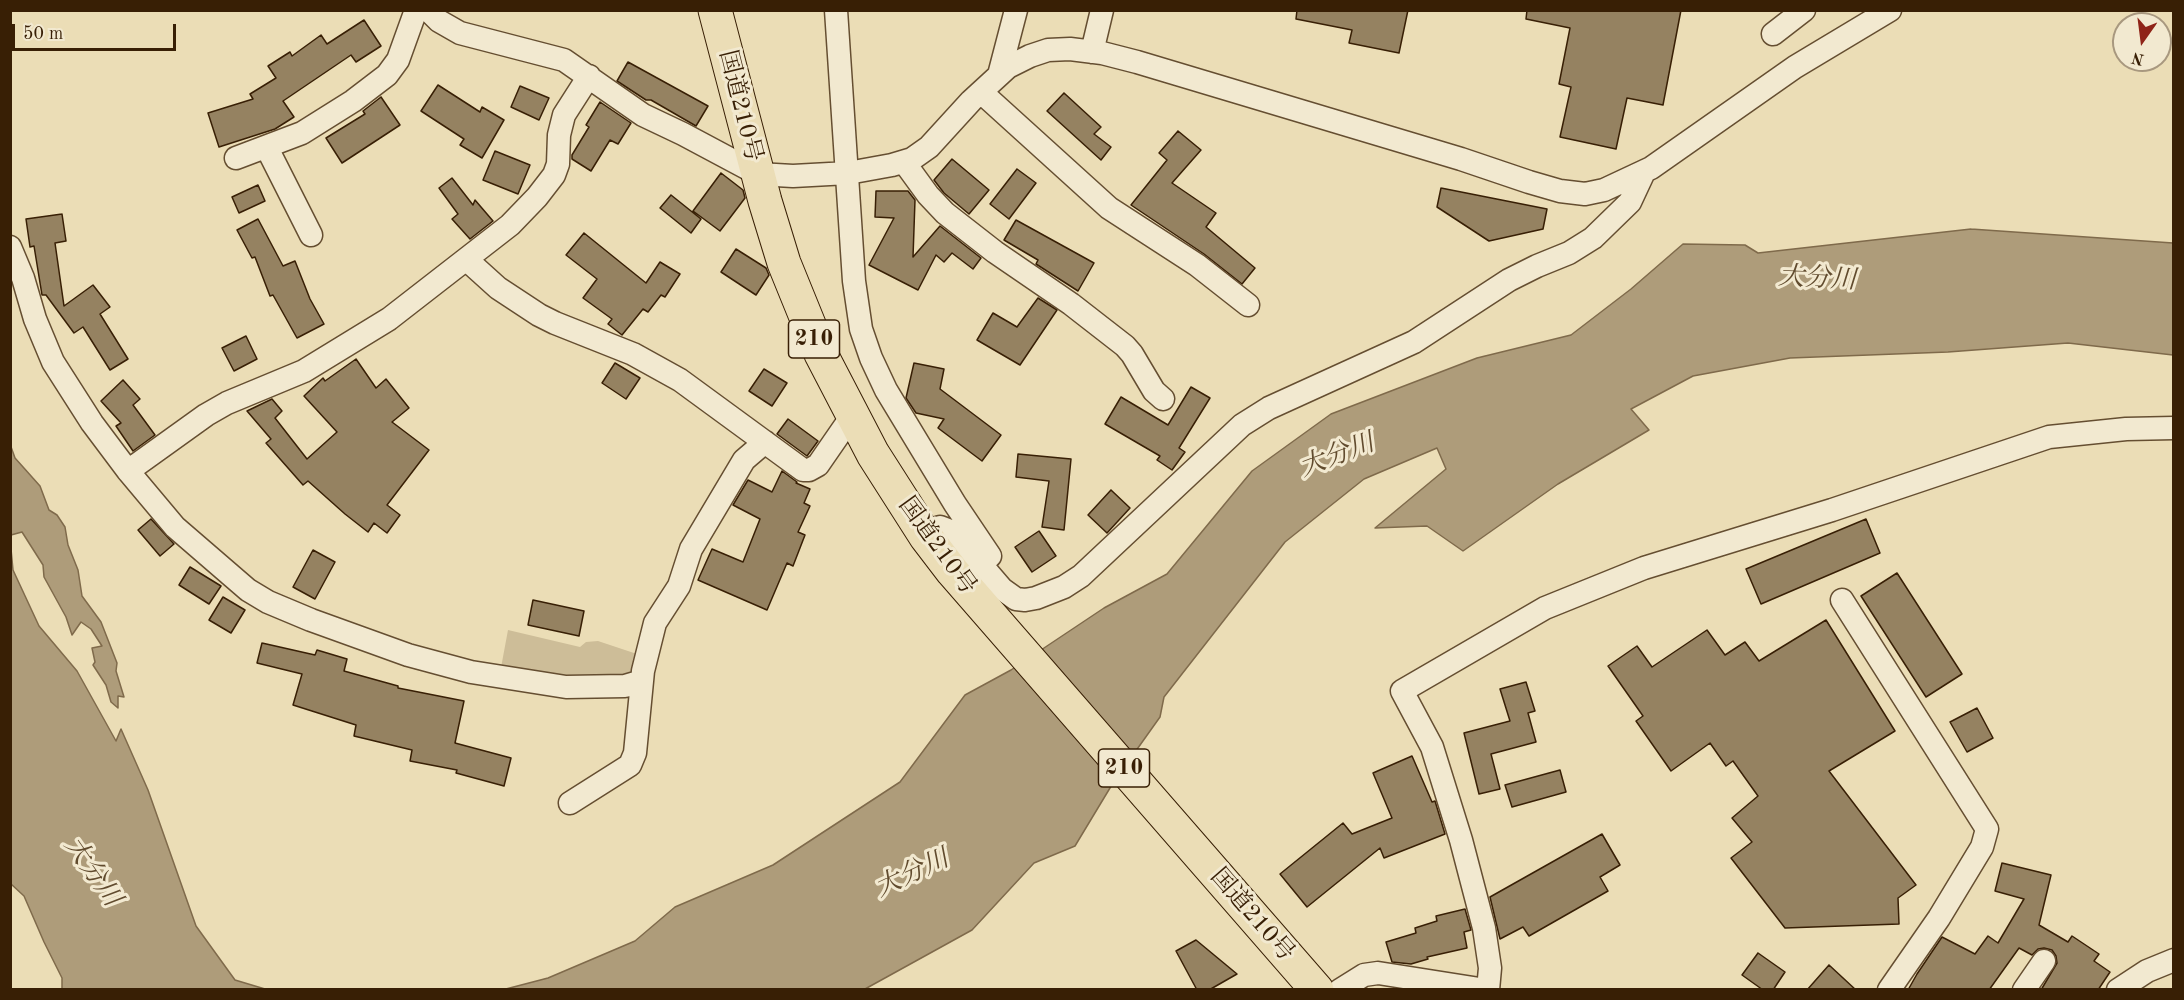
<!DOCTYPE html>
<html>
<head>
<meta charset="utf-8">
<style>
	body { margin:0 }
	#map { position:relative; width:2184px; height:1000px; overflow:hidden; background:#ebddb6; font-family:"Old Standard TT",serif }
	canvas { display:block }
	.frame { position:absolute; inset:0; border:12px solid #381f05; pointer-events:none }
	.north { position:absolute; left:2112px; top:12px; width:60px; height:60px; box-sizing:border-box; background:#f2e9d0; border:2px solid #a8987f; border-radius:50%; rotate:194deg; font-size:16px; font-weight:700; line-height:24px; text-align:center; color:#381f05 }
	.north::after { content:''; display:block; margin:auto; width:21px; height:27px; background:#8f2418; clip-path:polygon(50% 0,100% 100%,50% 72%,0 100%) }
	.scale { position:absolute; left:12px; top:24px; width:164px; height:27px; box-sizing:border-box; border:3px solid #381f05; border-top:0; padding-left:8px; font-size:18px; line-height:21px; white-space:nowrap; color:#381f05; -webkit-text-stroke:4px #f2e9d0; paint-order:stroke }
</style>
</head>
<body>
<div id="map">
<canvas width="2184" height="1000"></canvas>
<div class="frame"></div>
<div class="north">N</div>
<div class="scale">50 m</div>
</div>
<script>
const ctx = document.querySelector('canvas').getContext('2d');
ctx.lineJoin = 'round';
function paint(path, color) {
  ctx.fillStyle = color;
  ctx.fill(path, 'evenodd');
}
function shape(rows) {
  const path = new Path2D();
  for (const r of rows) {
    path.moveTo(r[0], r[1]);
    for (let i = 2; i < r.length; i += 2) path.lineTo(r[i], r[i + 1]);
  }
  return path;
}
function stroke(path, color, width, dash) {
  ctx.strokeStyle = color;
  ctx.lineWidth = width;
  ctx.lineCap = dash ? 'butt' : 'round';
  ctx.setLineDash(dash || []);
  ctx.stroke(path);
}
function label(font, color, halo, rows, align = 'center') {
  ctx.font = font + ' "Old Standard TT","Noto Serif JP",serif';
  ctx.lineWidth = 6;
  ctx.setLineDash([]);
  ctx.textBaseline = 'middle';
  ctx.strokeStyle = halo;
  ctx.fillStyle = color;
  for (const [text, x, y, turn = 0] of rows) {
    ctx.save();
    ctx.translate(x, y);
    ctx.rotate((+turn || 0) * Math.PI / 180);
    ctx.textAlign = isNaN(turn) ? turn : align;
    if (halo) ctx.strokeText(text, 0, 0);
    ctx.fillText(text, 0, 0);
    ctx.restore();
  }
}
paint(shape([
	[508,630,580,647,586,642,598,641,637,654,632,676,626,680,500,673]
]), '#cdbd98');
const water = shape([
	[1971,229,2173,243,2173,355,2068,343,1948,352,1790,358,1693,376,1631,409,1649,430,1558,484,1463,551,1427,526,1375,528,1446,469,1437,448,1364,479,1285,542,1164,697,1160,717,1113,783,1075,846,1034,863,972,930,865,989,502,990,548,978,635,941,675,907,773,865,900,782,965,695,1011,670,1104,608,1167,574,1252,471,1331,414,1477,358,1571,335,1631,289,1683,244,1745,245,1758,253,1971,229],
	[10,444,15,458,40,486,49,510,57,515,65,527,68,545,78,570,82,596,101,622,117,663,116,671,124,697,118,696,118,708,111,702,106,685,93,665,95,662,92,648,102,646,91,629,81,622,72,635,66,617,44,577,43,565,22,532,11,535,10,444],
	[11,549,13,570,39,626,77,671,116,741,121,729,148,790,196,926,235,980,265,989,62,989,62,978,44,942,24,896,11,884,11,549]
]);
paint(water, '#ae9c7a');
stroke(water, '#7f6a4b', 1.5);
const building = shape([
	[1297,10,1408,10,1399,53,1349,43,1352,30,1296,19,1297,10],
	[1527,10,1681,10,1663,105,1627,98,1616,149,1560,137,1571,87,1559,84,1570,28,1526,19,1527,10],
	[364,20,381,46,356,62,351,55,283,101,294,117,275,129,219,147,208,113,253,99,250,94,276,78,268,66,290,52,292,56,321,35,327,44,364,20],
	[628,62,708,106,696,126,651,100,646,100,617,81,628,62],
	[438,85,480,112,482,107,504,120,482,158,460,145,464,139,421,111,438,85],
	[520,86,549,98,539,120,511,107,520,86],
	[1064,93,1101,127,1094,134,1111,147,1101,160,1047,111,1064,93],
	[381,97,400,125,342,163,326,138,365,114,363,111,381,97],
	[600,102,631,123,618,144,610,140,591,171,572,159,572,155,589,127,586,125,600,102],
	[1178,131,1201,150,1172,183,1216,213,1206,227,1255,268,1242,284,1204,254,1131,205,1167,160,1159,153,1178,131],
	[495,151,530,165,518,194,483,180,495,151],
	[952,159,989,190,969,214,944,193,934,180,952,159],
	[1017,169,1036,183,1009,219,990,204,1017,169],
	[721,173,743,190,745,198,720,231,693,211,721,173],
	[452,178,473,205,475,200,493,221,470,239,452,219,458,214,439,188,452,178],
	[258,185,265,201,239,213,232,197,258,185],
	[1441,188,1547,209,1543,229,1489,241,1437,207,1441,188],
	[876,191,908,191,915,200,913,257,940,226,981,258,973,269,952,253,944,262,936,255,918,290,869,265,894,218,875,217,876,191],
	[671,195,701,219,691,233,660,208,671,195],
	[62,214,66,241,55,243,64,306,93,285,110,307,100,314,128,359,110,370,83,327,74,333,46,295,42,295,34,246,30,247,26,219,62,214],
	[258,219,283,266,295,261,310,299,324,324,297,338,273,295,270,296,255,257,252,258,237,230,258,219],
	[1016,220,1094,263,1078,291,1036,264,1038,260,1004,240,1016,220],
	[584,233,646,283,660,262,680,274,665,297,661,295,648,312,643,309,622,335,608,324,612,319,583,298,597,279,566,255,584,233],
	[736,249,766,268,769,275,756,295,721,272,736,249],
	[1038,298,1057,310,1020,365,977,340,993,313,1017,327,1038,298],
	[246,336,257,359,234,371,222,348,246,336],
	[356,359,376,388,386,379,409,408,392,422,429,450,387,505,400,515,387,533,374,523,368,532,345,514,308,481,303,485,266,443,271,439,247,411,272,399,282,411,275,418,307,459,337,432,304,396,323,378,325,381,356,359],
	[615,363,640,378,626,399,602,383,615,363],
	[914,363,944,369,940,389,1001,435,982,461,938,428,944,419,916,413,906,398,914,363],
	[764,369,787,383,772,406,749,391,764,369],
	[123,380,140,399,133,405,155,435,133,451,116,426,121,423,101,401,123,380],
	[1191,387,1210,398,1179,448,1185,452,1172,470,1157,460,1160,456,1105,424,1121,397,1168,425,1191,387],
	[788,419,818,441,807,456,777,434,788,419],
	[1018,454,1071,459,1064,530,1042,527,1049,481,1016,477,1018,454],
	[782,471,797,482,796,483,810,489,804,503,810,506,798,532,805,535,793,566,787,563,767,610,698,580,712,549,743,562,760,519,733,505,748,480,772,492,782,471],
	[1111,490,1130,508,1107,533,1088,515,1111,490],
	[151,519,174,544,160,556,138,530,151,519],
	[1866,519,1880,553,1761,604,1746,569,1866,519],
	[1039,531,1056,556,1032,572,1015,547,1039,531],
	[313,550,335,562,315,599,293,587,313,550],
	[190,567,221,586,209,604,179,585,190,567],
	[1897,573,1962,674,1926,697,1861,596,1897,573],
	[223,597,245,610,231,633,209,620,223,597],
	[533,600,584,611,579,636,528,625,533,600],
	[1826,620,1895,731,1829,771,1916,885,1898,898,1899,924,1785,928,1731,858,1752,842,1732,818,1758,796,1733,761,1726,766,1710,743,1671,771,1636,721,1643,716,1608,666,1637,646,1652,667,1707,630,1725,655,1745,642,1759,661,1826,620],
	[262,643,315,655,317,650,347,659,344,671,398,686,398,688,464,701,455,743,511,758,504,786,456,773,457,770,410,761,412,750,354,736,356,725,293,705,302,674,257,663,262,643],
	[1526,682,1535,711,1528,713,1536,742,1491,754,1500,789,1479,794,1464,733,1510,721,1500,689,1526,682],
	[1977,708,1993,738,1967,752,1950,722,1977,708],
	[1412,756,1432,802,1435,801,1445,834,1384,858,1380,848,1307,907,1280,874,1343,823,1352,834,1392,818,1373,773,1412,756],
	[1560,770,1566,792,1512,807,1505,785,1560,770],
	[1602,834,1620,865,1600,877,1608,891,1529,936,1523,927,1500,939,1490,897,1602,834],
	[2002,863,2051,875,2039,925,2068,942,2072,936,2099,954,2094,961,2110,972,2098,990,2041,990,2057,963,2056,956,2052,950,2044,948,2038,949,2032,955,2019,948,1989,990,1908,990,1917,974,1942,937,1975,954,1988,936,1998,943,2024,899,1995,891,2002,863],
	[1465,909,1471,930,1464,932,1467,948,1427,957,1428,959,1411,964,1392,962,1386,942,1416,933,1415,928,1437,921,1436,916,1465,909],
	[1196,940,1237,974,1209,990,1197,990,1176,951,1196,940],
	[1758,953,1785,972,1773,990,1763,990,1742,975,1758,953],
	[1829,965,1856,990,1807,990,1829,965]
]);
paint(building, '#958261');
stroke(building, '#381f05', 1.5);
const minor = shape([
	[428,10,439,21,460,33,564,60,643,115,683,134,758,174,793,176,848,173,892,165,912,159,929,147,971,101,1008,67,1030,56,1048,50,1070,49,1102,53,1137,62,1461,159,1529,182,1560,191,1585,194,1604,190,1651,168,1795,67,1890,10],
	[836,10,854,281,861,329,871,358,886,390,955,504,990,556],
	[1773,34,1804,10],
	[1092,52,1102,10],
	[999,75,1016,10],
	[981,92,1109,208,1197,265,1248,305],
	[267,148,311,235],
	[236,158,302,133,353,101,387,75,398,60,416,10],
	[904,162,928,195,945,213,995,252,1071,304,1125,346,1132,354,1154,391,1163,399],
	[10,247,23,278,35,319,53,362,92,423,128,471,175,527,248,590,268,602,311,620,408,655,471,672,566,687,625,686,642,681],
	[467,260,498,288,539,315,555,323,633,354,680,380,803,470,809,470,818,465,847,423,853,418],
	[128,471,206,415,227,403,304,371,389,319,510,225,537,197,554,175,558,164,559,135,564,115,589,76],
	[924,533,940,527,953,532,1002,589,1016,599,1025,600,1036,598,1064,587,1081,576,1242,425,1269,408,1414,342,1509,280,1537,266,1569,253,1593,238,1630,202,1644,172],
	[1842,600,1987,829,1982,847,1939,918,1889,990],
	[570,803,630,765,635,753,643,671,655,623,679,586,691,549,744,460,765,442],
	[1340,990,1364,975,1378,973,1486,990],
	[1488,990,1490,968,1484,928,1461,840,1432,747,1402,691,1545,608,1644,568,1832,510,2049,437,2126,429,2174,428],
	[2024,990,2044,961],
	[2118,990,2147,971,2174,960]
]);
const highway = shape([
	[715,10,765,201,784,263,821,354,873,454,926,537,952,571,1317,990]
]);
stroke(minor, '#654e31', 25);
stroke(highway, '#381f05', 35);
stroke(minor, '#f2e9d0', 22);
stroke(highway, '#ebddb6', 33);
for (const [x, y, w] of [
	[814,339,51],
	[1124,768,51]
]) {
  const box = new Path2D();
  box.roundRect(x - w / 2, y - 19, w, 38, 4.5);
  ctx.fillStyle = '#f2e9d0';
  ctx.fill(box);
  stroke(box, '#381f05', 1.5);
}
label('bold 22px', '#381f05', null, [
	["210",814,339],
	["210",1124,768]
]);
label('24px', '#381f05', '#f2e9d0', [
	["国道210号",740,106,76],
	["国道210号",937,546,54],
	["国道210号",1252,915,49]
]);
label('italic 26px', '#614b2e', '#f2e9d0', [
	["大分川",1817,279,3],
	["大分川",1337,456,-21],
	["大分川",92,872,55],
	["大分川",912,874,-25]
]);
</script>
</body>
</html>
